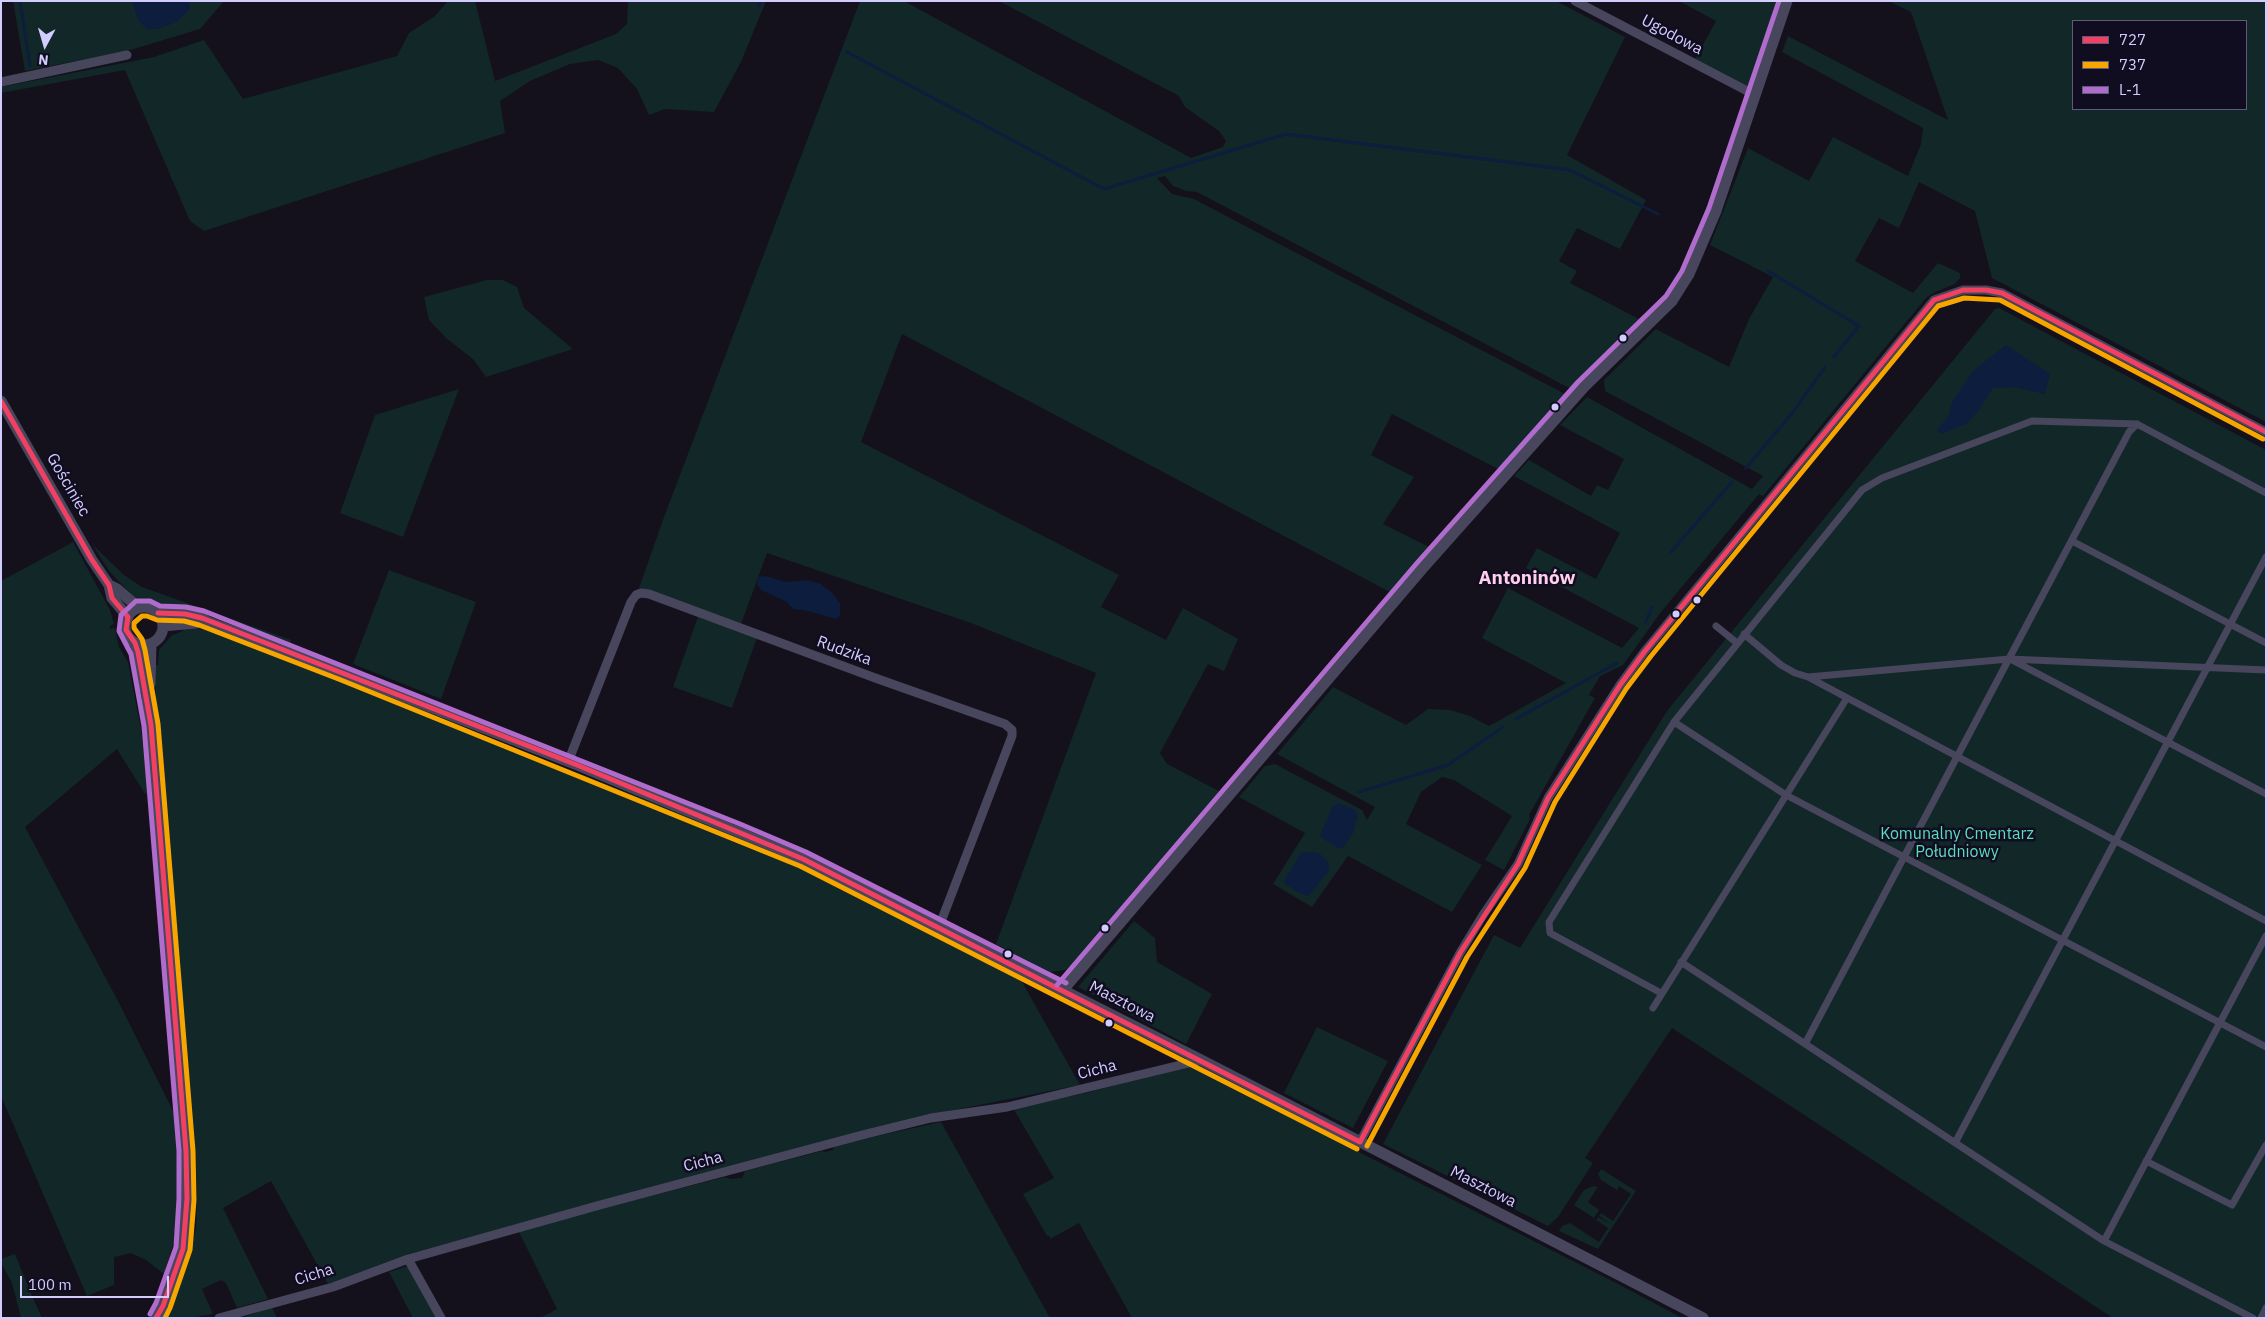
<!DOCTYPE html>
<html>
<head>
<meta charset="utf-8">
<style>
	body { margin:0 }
	#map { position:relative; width:2267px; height:1319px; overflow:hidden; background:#14111c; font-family:"IBM Plex Sans",sans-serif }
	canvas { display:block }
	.frame { position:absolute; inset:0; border:2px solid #d3cdff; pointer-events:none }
	.legend { position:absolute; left:2072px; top:20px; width:175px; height:90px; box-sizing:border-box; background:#110d20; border:1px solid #5f5a79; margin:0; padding:6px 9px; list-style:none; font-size:15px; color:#d3cdff }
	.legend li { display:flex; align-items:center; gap:10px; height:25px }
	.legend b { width:25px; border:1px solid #5f5a79 }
	.north { position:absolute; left:20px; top:20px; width:50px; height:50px; -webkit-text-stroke:4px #110d20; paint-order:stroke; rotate:186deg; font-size:14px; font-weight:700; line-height:20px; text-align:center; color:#d3cdff }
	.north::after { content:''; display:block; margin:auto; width:18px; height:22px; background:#d3cdff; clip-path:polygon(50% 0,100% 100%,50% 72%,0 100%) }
	.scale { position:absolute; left:20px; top:1276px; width:149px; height:22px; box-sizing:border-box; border:2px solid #d3cdff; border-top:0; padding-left:6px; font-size:15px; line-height:18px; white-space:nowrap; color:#d3cdff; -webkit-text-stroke:4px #110d20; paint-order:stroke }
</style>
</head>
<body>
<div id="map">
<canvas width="2267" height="1319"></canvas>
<div class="frame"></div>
<ul class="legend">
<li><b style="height:6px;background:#f24062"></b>727</li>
<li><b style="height:6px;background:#f7a600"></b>737</li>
<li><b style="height:6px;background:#b06ccc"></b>L-1</li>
</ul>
<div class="north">N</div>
<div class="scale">100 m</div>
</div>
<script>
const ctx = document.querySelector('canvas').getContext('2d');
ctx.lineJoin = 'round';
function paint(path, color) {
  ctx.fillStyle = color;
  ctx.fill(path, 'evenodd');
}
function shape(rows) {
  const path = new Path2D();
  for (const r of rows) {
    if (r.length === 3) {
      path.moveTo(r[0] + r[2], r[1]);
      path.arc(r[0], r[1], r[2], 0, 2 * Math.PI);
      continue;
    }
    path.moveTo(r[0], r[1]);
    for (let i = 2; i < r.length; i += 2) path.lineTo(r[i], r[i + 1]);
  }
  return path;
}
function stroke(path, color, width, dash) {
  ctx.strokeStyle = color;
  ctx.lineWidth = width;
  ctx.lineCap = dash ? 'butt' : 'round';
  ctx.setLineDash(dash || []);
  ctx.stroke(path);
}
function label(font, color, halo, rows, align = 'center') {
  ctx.font = font + ' "IBM Plex Sans",sans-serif';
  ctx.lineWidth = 5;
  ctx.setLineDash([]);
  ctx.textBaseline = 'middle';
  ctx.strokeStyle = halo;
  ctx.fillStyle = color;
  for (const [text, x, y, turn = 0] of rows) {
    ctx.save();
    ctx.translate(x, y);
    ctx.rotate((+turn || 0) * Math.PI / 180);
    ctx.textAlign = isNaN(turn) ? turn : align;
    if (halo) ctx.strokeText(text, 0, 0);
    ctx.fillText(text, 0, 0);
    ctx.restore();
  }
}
paint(shape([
	[13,1,224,1,200,29,127,51,25,71],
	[448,1,475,1,495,81,616,34,627,24,628,1,766,1,741,62,714,112,665,109,649,115,637,89,618,68,598,60,570,64,530,81,500,101,505,133,204,231,190,221,125,70,1,93,1,87,154,57,204,40,243,99,397,56,409,33,435,16],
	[860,1,904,1,1191,158,1223,147,1226,141,1219,131,1185,107,1179,96,999,1,1556,1,1625,37,1567,155,1646,200,1620,249,1577,228,1559,261,1577,271,1570,283,1639,319,1571,389,1197,192,1186,191,1173,186,1165,176,1157,178,1172,194,1194,199,1565,394,1500,470,1392,414,1371,455,1414,477,1383,524,1429,547,1390,592,902,334,861,442,1119,575,1101,607,1166,640,1183,608,1238,639,1224,671,1208,664,1160,753,1167,764,1221,792,1076,962,1065,970,1050,972,996,944,1096,673,971,623,767,553,741,624,639,588,664,517],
	[1679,1,1780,1,1754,83,1747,86,1695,59,1716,21],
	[1888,1,2266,1,2266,422,1992,278,1975,211,1919,182,1899,228,1879,218,1855,261,1913,293,1938,263,1960,273,1960,278,1955,284,1935,292,1926,298,1763,496,1759,494,1661,612,1623,665,1600,676,1589,695,1595,698,1529,815,1530,819,1504,870,1485,860,1512,816,1454,780,1442,777,1421,792,1406,824,1482,865,1452,912,1348,856,1312,907,1273,884,1305,833,1239,797,1265,766,1275,764,1362,810,1367,820,1375,807,1277,754,1333,687,1406,725,1428,709,1450,710,1470,716,1489,726,1566,683,1482,638,1508,588,1622,648,1639,628,1526,568,1537,548,1596,579,1620,533,1514,476,1529,460,1591,496,1597,485,1608,490,1624,459,1560,425,1587,397,1752,489,1763,476,1605,391,1604,380,1656,329,1729,367,1749,319,1773,277,1710,245,1748,148,1809,181,1833,137,1908,176,1921,144,1923,128,1782,52,1788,36,1948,120,1911,12],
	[2110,20,2246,21,2246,109,2073,109,2073,21],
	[487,280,503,280,517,287,524,308,573,349,486,377,473,359,446,338,429,320,424,297],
	[1999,308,2266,450,2266,1318,2113,1318,1672,1028,1585,1158,1593,1163,1558,1217,1548,1226,1383,1144,1494,935,1520,948,1667,711,1995,309],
	[459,389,403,537,340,513,375,415],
	[73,542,110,610,114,624,110,626,110,629,115,628,119,647,128,662,141,729,148,793,145,794,117,749,25,827,118,1001,175,1115,180,1197,177,1232,164,1274,146,1260,131,1253,114,1257,114,1285,87,1296,1,1096,1,581],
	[92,544,124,575,142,587,291,640,290,644,195,608,161,605,134,597,109,571],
	[389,570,476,602,441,699,353,664],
	[698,617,757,638,732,708,673,687],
	[183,628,195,628,223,634,265,650,265,652,693,818,750,843,1021,980,1080,1085,929,1115,408,1254,328,1284,271,1181,223,1208,268,1299,237,1308,226,1283,221,1280,202,1289,213,1314,189,1318,165,1318,188,1258,196,1228,197,1194,195,1154,191,1145,161,732,156,705,155,665,158,665,159,650,172,635,183,631],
	[1134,921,1155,938,1157,962,1212,994,1186,1044,1078,987],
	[1317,1027,1388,1061,1353,1128,1284,1093],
	[1190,1066,1620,1285,1682,1318,1132,1318,1079,1223,1050,1239,1050,1236,1047,1236,1023,1194,1054,1178,1013,1108,1086,1093],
	[941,1122,1050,1318,540,1318,557,1309,518,1230,725,1177,731,1179,742,1178,745,1171,822,1151,825,1152,833,1150,834,1147,868,1138],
	[1601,1169,1636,1191,1598,1249,1559,1231,1562,1226,1570,1223,1599,1242,1608,1228,1596,1220,1598,1217,1611,1224,1599,1216,1601,1213,1613,1221,1631,1194,1619,1186,1617,1190,1601,1180,1598,1174],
	[1593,1186,1598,1187,1588,1202,1599,1210,1594,1218,1574,1205,1584,1190],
	[15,1254,29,1289,42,1318,21,1318,12,1283,1,1263,1,1259],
	[408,1266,438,1318,413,1318,389,1272],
	[272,1307,277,1318,242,1318]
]), '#112728');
paint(shape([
	[132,1,189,1,190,9,176,22,158,29,147,29,138,20],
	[2006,345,2050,374,2045,394,2014,387,1993,388,1979,410,1966,424,1941,434,1937,430,1948,417,1953,400,1973,371],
	[766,576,785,582,807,580,821,584,832,593,840,603,840,615,836,619,808,611,793,609,787,602,761,590,757,584,758,577],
	[1339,803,1355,810,1358,815,1353,833,1343,848,1338,848,1324,839,1320,835,1333,806],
	[1302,852,1314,852,1320,854,1329,863,1329,870,1309,896,1301,894,1284,883,1286,877]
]), '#0c1d3e');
stroke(shape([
	[20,1,30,66],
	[759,6,760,1],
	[847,52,1104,189,1286,134,1570,170,1658,214],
	[1768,271,1859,326,1834,357],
	[1746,468,1793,412,1825,367],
	[1671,552,1732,482],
	[1646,622,1652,607],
	[1516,719,1617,663],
	[1359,792,1448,765,1503,727]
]), '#0c1d3e', 3);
stroke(shape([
	[2072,541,2266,643],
	[1716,626,1737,643],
	[1744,634,1781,665,1795,673,1808,677,2009,659,2266,670],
	[2012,660,2266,794],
	[1808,677,2266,921],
	[1674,722,1786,795,2266,1047],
	[1681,962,2104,1241,2253,1318],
	[1661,993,1550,933,1549,922,1674,722,1862,490,1882,478,2032,421,2137,424,2266,493],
	[1653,1008,1847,698],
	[1805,1044,2129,432,2137,424],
	[1955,1143,2266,557],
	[2146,1161,2232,1205,2266,1145],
	[2104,1241,2266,936],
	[2261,1318,2266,1308]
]), '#47465d', 7);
stroke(shape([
	[1575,1,1755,95],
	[1,82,127,55],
	[568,762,631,602,636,595,641,593,649,594,878,679,1005,724,1012,730,1012,736,939,927],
	[1360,1142,1460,953,1483,915,1518,864,1548,798,1620,685,1645,651,1934,300,1963,290,1986,290,2002,293,2266,432],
	[408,1259,441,1318],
	[219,1318,333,1287,408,1259,600,1205,866,1134,931,1118,1007,1107,1201,1060]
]), '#47465d', 9);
stroke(shape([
	[1,401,92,560,109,585,112,598,128,617],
	[109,585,117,589,139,608],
	[144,626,19],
	[158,613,185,614,202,618,208,622,344,673,577,765,803,859,1201,1060,1703,1318],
	[163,626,206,622],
	[135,643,138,652,143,683,146,691,151,725,186,1151,187,1199,183,1249,163,1306,156,1318],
	[146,691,150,684,151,644],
	[1063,990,1423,568,1584,387,1672,301,1689,274,1716,211,1787,1]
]), '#47465d', 11);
stroke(shape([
	[1,401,92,560,109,585,112,598,128,617],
	[158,613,185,614,202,618,577,765,803,859,1360,1142],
	[128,617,126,630,135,643,138,652,151,725,186,1151,187,1199,183,1249,163,1306,156,1318],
	[1360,1142,1460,953,1518,864,1548,798,1620,685,1645,651,1934,300,1963,290,1986,290,2002,293,2266,432]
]), '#f24062', 5);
stroke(shape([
	[1367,1146,1467,957,1525,868,1555,802,1626,689,1651,656,1938,306,1964,298,2000,300,2263,439],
	[165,1318,170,1308,190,1250,194,1200,193,1151,158,724,145,650,142,639,134,628,134,623,142,616,147,616,157,620,184,621,199,625,341,680,800,866,1357,1149]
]), '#f7a600', 5);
stroke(shape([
	[1057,985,1417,563,1578,382,1666,296,1682,271,1709,208,1779,1],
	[150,1314,156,1303,176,1247,179,1199,179,1151,144,726,131,654,119,631,121,615,136,601,150,601,160,606,186,607,204,611,740,824,806,852,1066,983]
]), '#b06ccc', 5);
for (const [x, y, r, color] of [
	[1623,338,4.5,"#d3cdff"],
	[1555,407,4.5,"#d3cdff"],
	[1697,600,4.5,"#d3cdff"],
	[1676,614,4.5,"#d3cdff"],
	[1105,928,4.5,"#d3cdff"],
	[1008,954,4.5,"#d3cdff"],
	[1109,1023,4.5,"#d3cdff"]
]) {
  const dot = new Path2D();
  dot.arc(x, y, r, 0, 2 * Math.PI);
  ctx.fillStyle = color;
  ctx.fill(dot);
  stroke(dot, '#110d20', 2);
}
label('16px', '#d3cdff', '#110d20', [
	["Ugodowa",1672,35,28],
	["Gościniec",68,485,60],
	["Rudzika",844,651,20],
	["Masztowa",1122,1002,27],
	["Cicha",1097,1070,-14],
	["Cicha",703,1162,-15],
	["Masztowa",1483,1187,27],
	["Cicha",314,1275,-17]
]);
label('16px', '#5adebf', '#110d20', [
	["Komunalny Cmentarz",1957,834],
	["Południowy",1957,852]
]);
label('bold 19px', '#ffcfec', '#110d20', [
	["Antoninów",1527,579]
]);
</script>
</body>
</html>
